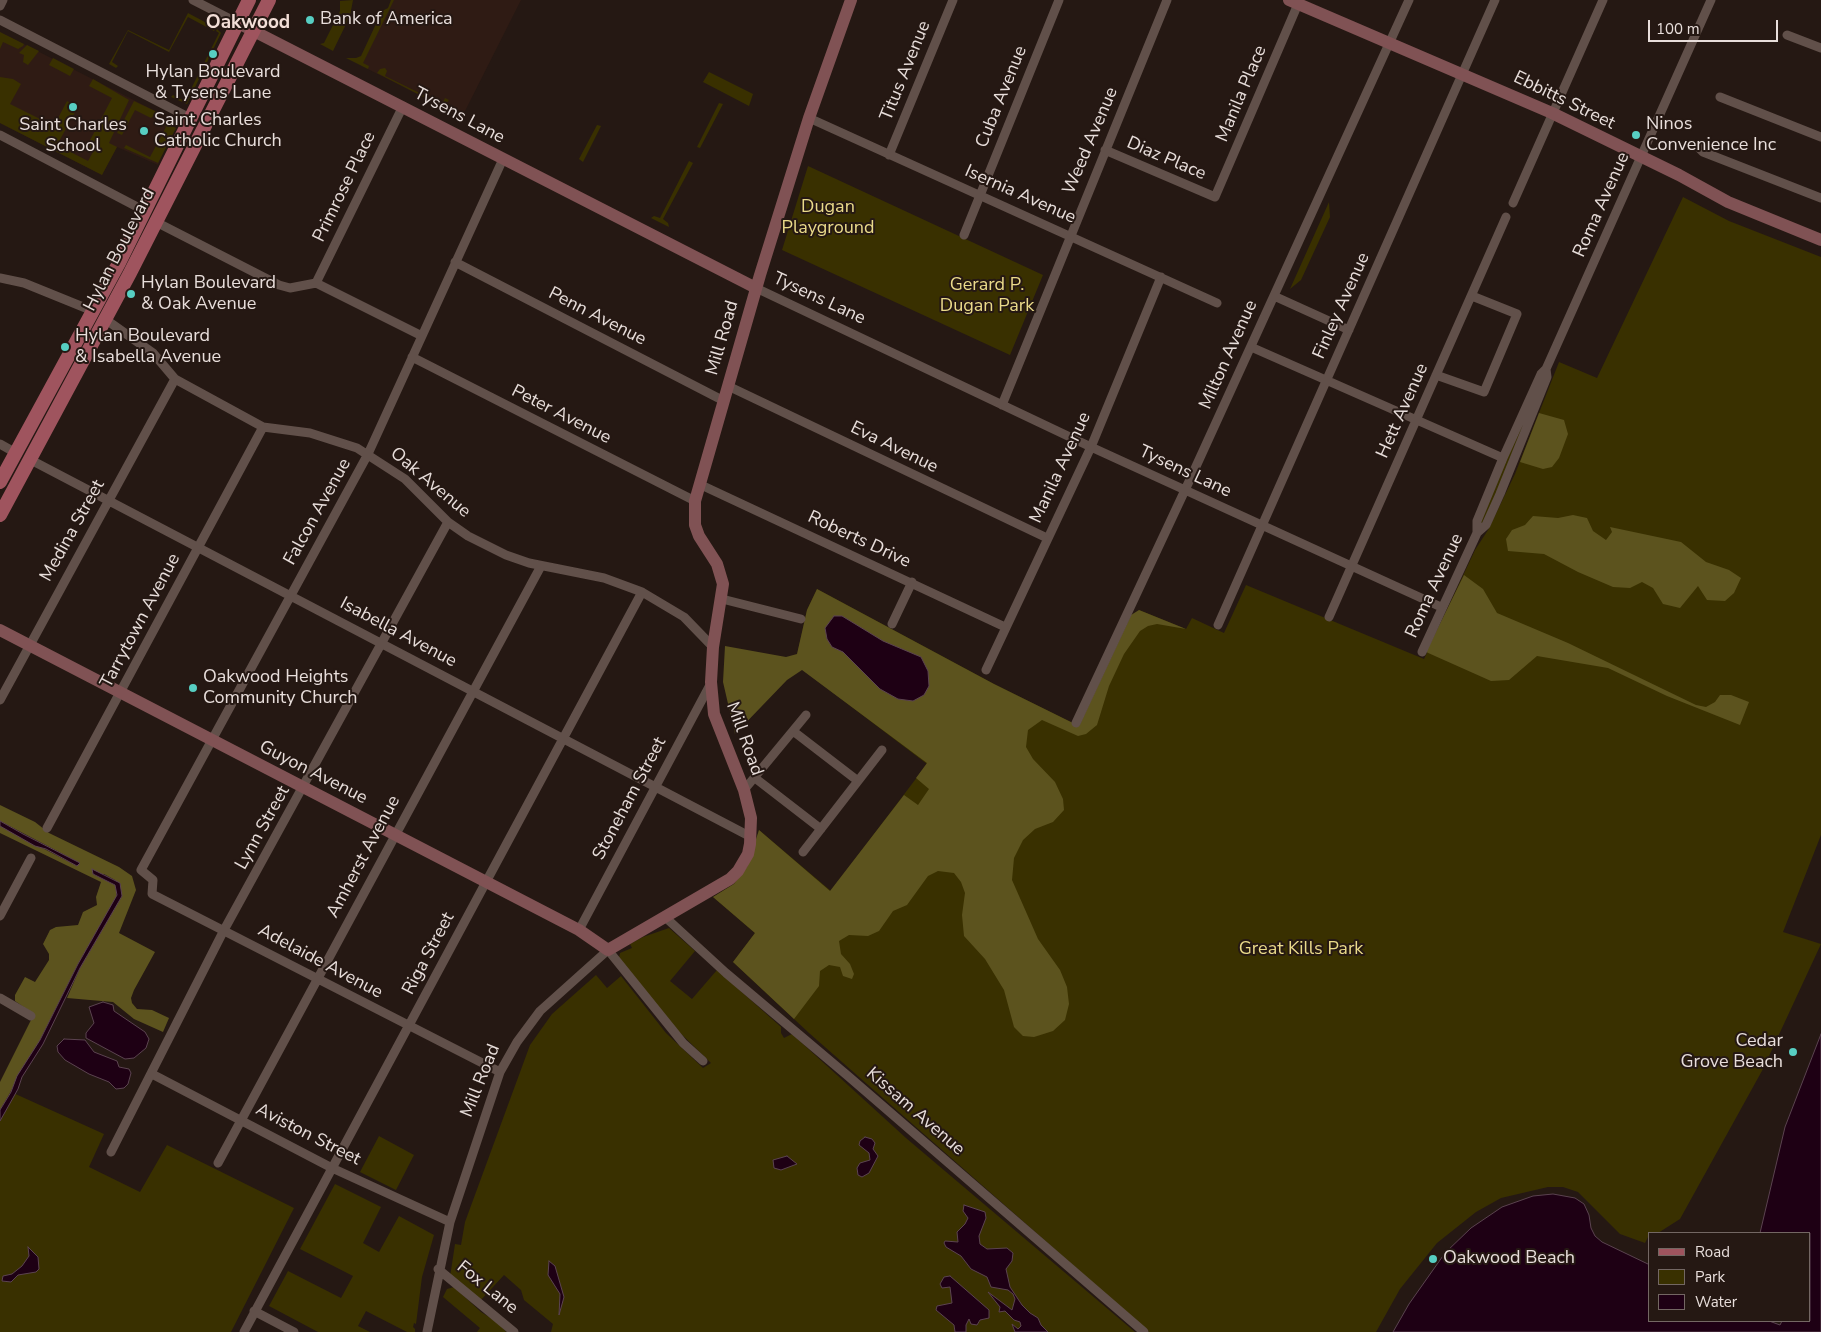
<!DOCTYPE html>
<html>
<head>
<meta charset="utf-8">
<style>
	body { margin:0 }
	#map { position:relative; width:1821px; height:1332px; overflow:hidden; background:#251813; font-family:"Nunito Sans",sans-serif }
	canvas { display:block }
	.legend { position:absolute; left:1648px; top:1232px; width:162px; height:90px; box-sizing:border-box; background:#251813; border:1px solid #736763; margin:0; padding:6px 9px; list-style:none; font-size:15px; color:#e8dedb }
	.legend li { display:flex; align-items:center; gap:10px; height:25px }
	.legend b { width:25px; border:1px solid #736763 }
	.scale { position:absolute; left:1648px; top:20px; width:130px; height:22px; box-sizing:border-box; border:2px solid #e8dedb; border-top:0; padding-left:6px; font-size:15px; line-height:18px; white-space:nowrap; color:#e8dedb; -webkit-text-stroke:4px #251813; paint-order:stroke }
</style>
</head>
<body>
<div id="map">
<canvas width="1821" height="1332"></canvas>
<ul class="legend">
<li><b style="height:6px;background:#9f545e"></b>Road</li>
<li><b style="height:14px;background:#393000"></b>Park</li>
<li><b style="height:14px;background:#1e0014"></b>Water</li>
</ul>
<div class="scale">100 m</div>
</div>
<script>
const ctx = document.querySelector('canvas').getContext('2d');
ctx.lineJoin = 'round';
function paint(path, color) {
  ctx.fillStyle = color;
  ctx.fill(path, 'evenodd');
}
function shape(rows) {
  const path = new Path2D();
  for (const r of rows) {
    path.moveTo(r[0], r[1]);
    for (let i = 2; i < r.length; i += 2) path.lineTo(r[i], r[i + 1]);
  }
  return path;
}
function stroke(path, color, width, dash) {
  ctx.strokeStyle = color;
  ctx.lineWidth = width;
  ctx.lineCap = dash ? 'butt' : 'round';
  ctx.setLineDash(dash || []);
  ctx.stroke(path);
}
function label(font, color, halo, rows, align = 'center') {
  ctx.font = font + ' "Nunito Sans",sans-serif';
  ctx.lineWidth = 4;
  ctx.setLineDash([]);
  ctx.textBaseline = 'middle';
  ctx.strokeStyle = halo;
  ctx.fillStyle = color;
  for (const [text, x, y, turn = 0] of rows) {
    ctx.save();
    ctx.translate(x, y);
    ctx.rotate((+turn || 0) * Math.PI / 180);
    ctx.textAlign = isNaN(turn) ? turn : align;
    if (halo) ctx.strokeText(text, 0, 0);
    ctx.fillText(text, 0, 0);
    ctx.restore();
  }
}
paint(shape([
	[392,0,521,0,462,117,360,65],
	[0,32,177,122,158,165,117,147,102,175,0,123]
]), '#2f1b14');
paint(shape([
	[353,0,350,16,333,51,320,44,324,43,340,11,340,1],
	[391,0,394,0,363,63,369,66,368,69,346,58,356,58,361,56,382,11,388,8],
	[188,13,216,28,214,31,188,17,169,52,128,31,112,62,118,66,116,68,109,64,128,30,169,50],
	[217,29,221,33,187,104,171,97,173,95,185,101,219,33,216,31],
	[0,32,24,44,23,46,18,49,3,42,0,49],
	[27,45,39,51,28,65,23,62,24,55,19,53],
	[53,58,74,69,70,76,49,65],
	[385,68,387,71,385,76,442,104,445,98,449,100,443,107,377,73,380,69],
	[709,72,753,94,749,106,703,82],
	[0,77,13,79,21,84,10,104,50,124,52,120,56,122,67,101,78,107,57,145,88,161,94,150,87,146,112,98,89,86,93,79,129,100,109,143,117,147,102,175,0,123],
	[134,101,157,112,151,118,135,110,122,135,117,133],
	[719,103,723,104,700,148,697,147],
	[168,124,176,128,158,163,124,148,126,145,150,157,166,127,164,125],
	[597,125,601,126,583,162,579,159],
	[689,161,693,163,663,219,668,223,669,227,651,218,654,216,660,218],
	[808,166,1043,275,1010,355,782,250],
	[1683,197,1729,221,1821,257,1821,835,1783,932,1821,944,1763,1069,1680,1219,1658,1233,1650,1233,1645,1243,1620,1234,1578,1192,1563,1187,1548,1187,1501,1198,1476,1212,1437,1243,1400,1289,1376,1332,1149,1332,809,1033,733,962,755,933,713,897,734,884,747,867,759,830,831,891,927,764,795,664,807,610,817,589,994,684,1079,726,1139,610,1186,629,1192,618,1224,633,1246,585,1424,659,1475,550,1488,530,1515,474,1559,362,1597,378],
	[1329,202,1330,217,1301,280,1290,289],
	[1542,377,1486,521,1480,524,1483,514],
	[669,928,695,951,670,981,692,999,717,970,781,1027,781,1033,784,1038,792,1034,906,1138,1135,1332,551,1332,553,1324,524,1300,521,1290,504,1275,481,1300,450,1277,455,1244,461,1245,465,1222,530,1045,552,1014,596,975,607,988,621,976,666,1033,703,1068,711,1063,669,1022,619,958,620,953,632,948,630,944,643,937],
	[0,1087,104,1134,89,1167,140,1192,167,1145,294,1208,231,1332,0,1332],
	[379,1136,414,1155,396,1190,360,1172],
	[335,1184,381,1207,363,1243,379,1252,399,1216,434,1235,422,1277,416,1324,414,1323,413,1327,415,1329,415,1332,407,1332,366,1311,358,1326,370,1332,318,1332,269,1306,288,1271,341,1298,353,1276,300,1249],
	[454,1287,481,1312,500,1324,506,1332,477,1332,480,1328,443,1297,447,1289]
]), '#393000');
paint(shape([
	[1539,413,1564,420,1568,434,1559,458,1552,467,1543,469,1520,462],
	[1573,515,1587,518,1593,531,1606,540,1612,532,1610,527,1681,542,1706,562,1729,570,1741,578,1734,593,1725,601,1707,600,1698,586,1680,608,1663,604,1653,588,1642,582,1630,588,1613,587,1578,572,1544,554,1508,551,1506,539,1512,530,1525,525,1533,516,1558,518],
	[1464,575,1483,589,1497,613,1568,643,1696,705,1706,707,1715,702,1720,695,1731,695,1749,702,1740,725,1667,696,1608,668,1537,656,1509,680,1491,681,1426,652],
	[817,589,994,684,1079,726,1131,615,1139,610,1186,629,1157,624,1148,626,1140,631,1124,654,1109,686,1097,725,1086,734,1078,736,1042,720,1028,730,1026,747,1033,759,1055,782,1063,799,1064,810,1053,822,1035,829,1023,840,1014,858,1012,880,1038,939,1060,970,1067,987,1069,1004,1065,1020,1053,1031,1034,1037,1023,1036,1014,1027,1004,990,985,959,964,936,962,915,965,893,961,882,954,873,938,871,928,876,907,905,893,911,879,931,868,936,849,935,839,941,841,954,850,964,854,974,852,979,843,976,840,967,829,965,820,971,819,986,794,1019,733,962,755,933,713,897,734,884,747,867,759,830,830,891,904,795,918,805,929,789,916,778,927,763,802,670,787,680,735,734,723,682,725,646,786,657,797,654,807,610],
	[0,805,35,822,49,833,119,867,132,876,136,890,119,933,155,952,134,990,131,998,132,1003,137,1009,152,1010,169,1018,163,1032,134,1019,113,1002,67,998,80,968,122,896,115,880,104,874,93,874,115,885,117,890,116,898,78,964,40,1040,0,1110,0,1082,34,1014,15,1001,15,995,25,977,35,982,49,960,49,954,43,944,50,930,56,927,78,925,83,912,97,905,96,897,101,882,0,833,0,826,77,866,80,863,0,821]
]), '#5c531e');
const water = shape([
	[834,616,842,616,883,641,921,657,928,671,929,686,924,695,913,701,898,699,880,689,843,652,832,647,827,639,825,628,834,616],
	[0,821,23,834,80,863,77,866,46,849,35,846,0,826,0,821],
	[92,869,120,883,122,896,80,968,43,1044,22,1077,18,1089,0,1121,0,1110,11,1092,17,1076,40,1040,78,964,117,895,115,885,93,874,92,869],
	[103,1002,113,1005,114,1011,145,1032,149,1039,146,1048,134,1058,125,1059,86,1038,86,1033,94,1023,89,1007,103,1002],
	[1821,1034,1821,1332,1393,1332,1409,1304,1445,1253,1471,1228,1502,1207,1533,1196,1553,1194,1575,1198,1584,1204,1589,1215,1591,1228,1595,1236,1602,1242,1650,1265,1650,1321,1769,1321,1780,1325,1782,1321,1810,1321,1810,1233,1760,1233,1785,1127,1821,1034],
	[64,1039,85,1040,94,1052,117,1061,119,1067,129,1069,131,1073,128,1084,124,1088,116,1089,109,1082,89,1074,65,1060,58,1052,57,1046,64,1039],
	[865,1137,872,1139,875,1143,873,1149,878,1156,869,1173,862,1177,858,1175,857,1168,860,1163,870,1160,869,1153,859,1145,860,1141,865,1137],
	[787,1156,797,1164,781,1170,774,1168,773,1160,787,1156],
	[964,1205,985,1212,986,1218,979,1236,980,1244,987,1249,1007,1248,1013,1253,1012,1261,1006,1269,1010,1287,1022,1305,1030,1313,1038,1318,1041,1325,1048,1332,1015,1332,1012,1324,1018,1329,1021,1326,1020,1322,1014,1320,1005,1311,999,1312,1000,1307,988,1292,1012,1310,1015,1299,1013,1294,1008,1290,991,1287,987,1277,971,1269,961,1256,946,1247,944,1243,945,1241,958,1242,957,1232,965,1224,968,1218,963,1211,964,1205],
	[28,1247,38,1257,39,1269,36,1272,18,1275,11,1282,2,1281,3,1276,12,1274,22,1266,29,1256,28,1247],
	[549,1261,555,1266,564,1297,559,1315,560,1294,548,1275,549,1261],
	[950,1276,989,1310,989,1318,980,1320,977,1325,971,1324,969,1319,966,1325,966,1332,955,1332,954,1325,936,1310,937,1306,952,1303,950,1287,942,1288,940,1284,944,1277,950,1276]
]);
paint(water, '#1e0014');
stroke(water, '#5b4350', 1);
stroke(shape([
	[193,0,238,23],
	[0,6,3,0],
	[0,20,190,118],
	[1787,35,1821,48],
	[1720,97,1821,137],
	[809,118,1217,303],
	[0,135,145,211],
	[1698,147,1703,152,1821,198],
	[1105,150,1215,197,1298,4],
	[889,155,953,0],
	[1513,203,1603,0],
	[156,222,279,285,290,288,316,283,422,336],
	[964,235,1059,0],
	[455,262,724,401],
	[0,278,24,283,93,311],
	[316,283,403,106],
	[756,288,1091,447,1441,607],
	[1274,296,1349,330],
	[105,319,153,353,175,379,263,427,310,433,357,448,405,479,448,522,468,536,506,555,529,563,604,578,642,592,684,617,713,647],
	[1251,347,1503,458],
	[412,357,695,501],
	[1436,375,1484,392,1517,314,1472,296],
	[728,386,1047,538],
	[1002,405,1167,0],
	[0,444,16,453],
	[29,459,751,837],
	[699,484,1005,627],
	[1477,533,1477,521,1503,458,1541,374,1546,369,1711,0],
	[722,599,801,619],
	[1329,617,1506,217],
	[892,624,912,582],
	[1218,625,1495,0],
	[1422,652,1477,533,1486,525,1500,494,1547,377,1546,369],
	[986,670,1091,447,1161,277],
	[0,700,175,379],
	[1076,723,1193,473,1409,0],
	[793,731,858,781],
	[755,778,821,829],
	[744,790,806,715],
	[47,828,263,427],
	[803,852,882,750],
	[0,916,31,858],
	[665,917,726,973,848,1076,1144,1332],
	[579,930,711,683],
	[0,998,31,1016],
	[500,1072,152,894,153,880,141,870,368,454,503,159],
	[152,1074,332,1168,450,1222],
	[111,1152,224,930,448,522],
	[218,1163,541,566],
	[438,1269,514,1332],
	[254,1311,294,1332],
	[244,1332,642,592],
	[427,1332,450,1222,500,1072,517,1042,540,1011,608,950,683,1043,703,1061]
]), '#61504a', 9);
stroke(shape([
	[1289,0,1552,113,1679,175,1728,202,1821,240],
	[238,23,756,288],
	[0,630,579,930,608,950,730,879,738,871,748,854,750,844,751,818,744,790,714,714,711,682,713,647,723,584,717,564,699,536,695,525,695,501,760,275,809,118,851,0]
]), '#805254', 12);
stroke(shape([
	[0,482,119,263,249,0],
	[0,515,130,273,269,0]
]), '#9f545e', 14);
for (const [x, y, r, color] of [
	[310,20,5,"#57cec2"],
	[213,54,5,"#57cec2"],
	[73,107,5,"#57cec2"],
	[144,131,5,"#57cec2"],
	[1636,135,5,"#57cec2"],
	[131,294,5,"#57cec2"],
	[65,347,5,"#57cec2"],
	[193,688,5,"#57cec2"],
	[1793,1052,5,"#57cec2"],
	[1433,1259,5,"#57cec2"]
]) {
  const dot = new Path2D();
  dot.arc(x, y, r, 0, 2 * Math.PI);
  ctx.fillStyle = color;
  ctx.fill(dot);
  stroke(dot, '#251813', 2);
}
label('18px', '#e8dedb', '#251813', [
	["Bank of America",320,20],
	["Hylan Boulevard",213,73,"center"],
	["& Tysens Lane",213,94,"center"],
	["Saint Charles",154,121],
	["Catholic Church",154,142],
	["Ninos",1646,125],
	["Convenience Inc",1646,146],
	["Saint Charles",73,126,"center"],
	["School",73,147,"center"],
	["Hylan Boulevard",141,284],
	["& Oak Avenue",141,305],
	["Hylan Boulevard",75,337],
	["& Isabella Avenue",75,358],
	["Oakwood Heights",203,678],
	["Community Church",203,699],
	["Cedar",1783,1042,"right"],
	["Grove Beach",1783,1063,"right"],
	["Oakwood Beach",1443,1259]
], 'left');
label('18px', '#e8dedb', '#251813', [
	["Titus Avenue",906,71,-68],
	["Manila Place",1242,94,-67],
	["Cuba Avenue",1002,97,-68],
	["Ebbitts Street",1564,101,26],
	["Tysens Lane",459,116,28],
	["Weed Avenue",1091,141,-67],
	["Diaz Place",1166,159,23],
	["Primrose Place",345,187,-64],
	["Isernia Avenue",1020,195,24],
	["Roma Avenue",1602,205,-66],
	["Hylan Boulevard",120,250,-63],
	["Tysens Lane",819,299,25],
	["Finley Avenue",1342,306,-66],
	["Penn Avenue",597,317,27],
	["Mill Road",723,338,-74],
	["Milton Avenue",1229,355,-66],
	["Hett Avenue",1403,411,-66],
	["Peter Avenue",561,415,27],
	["Eva Avenue",894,448,26],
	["Manila Avenue",1061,468,-65],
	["Tysens Lane",1185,472,25],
	["Oak Avenue",430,483,40],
	["Falcon Avenue",318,512,-61],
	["Medina Street",73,531,-61],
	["Roberts Drive",859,540,25],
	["Roma Avenue",1435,586,-65],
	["Tarrytown Avenue",141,621,-62],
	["Isabella Avenue",398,633,28],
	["Mill Road",744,739,70],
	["Guyon Avenue",313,773,27],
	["Stoneham Street",630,799,-62],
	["Lynn Street",263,828,-61],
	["Amherst Avenue",364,857,-62],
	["Riga Street",429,954,-62],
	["Adelaide Avenue",320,962,28],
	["Mill Road",481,1081,-68],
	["Kissam Avenue",915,1112,41],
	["Aviston Street",308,1135,27],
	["Fox Lane",487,1288,39]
]);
label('18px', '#eada8a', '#251813', [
	["Dugan",828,208],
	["Playground",828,229],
	["Gerard P.",987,286],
	["Dugan Park",987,307],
	["Great Kills Park",1301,950]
]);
label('bold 19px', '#f2ded7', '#251813', [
	["Oakwood",248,23]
]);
</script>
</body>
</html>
